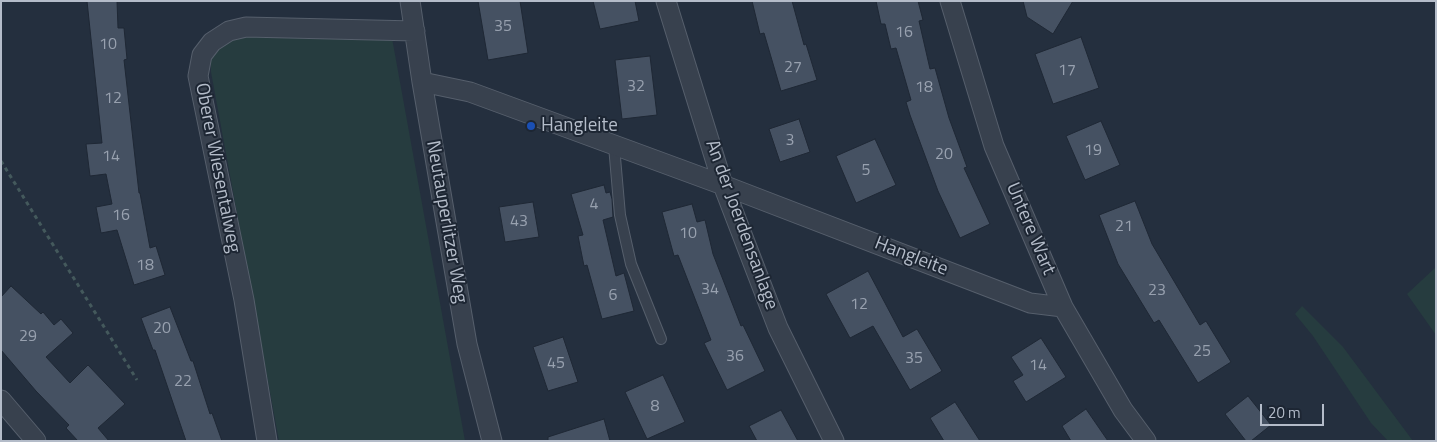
<!DOCTYPE html>
<html>
<head>
<meta charset="utf-8">
<style>
	body { margin:0 }
	#map { position:relative; width:1437px; height:442px; overflow:hidden; background:#242f3e; font-family:"Titillium Web",sans-serif }
	canvas { display:block }
	.frame { position:absolute; inset:0; border:2px solid #b4bcc9; pointer-events:none }
	.scale { position:absolute; left:1260px; top:404px; width:64px; height:22px; box-sizing:border-box; border:2px solid #b4bcc9; border-top:0; padding-left:6px; font-size:15px; line-height:18px; white-space:nowrap; color:#b4bcc9; -webkit-text-stroke:4px #1d2633; paint-order:stroke }
</style>
</head>
<body>
<div id="map">
<canvas width="1437" height="442"></canvas>
<div class="frame"></div>
<div class="scale">20 m</div>
</div>
<script>
const ctx = document.querySelector('canvas').getContext('2d');
ctx.lineJoin = 'round';
function paint(path, color) {
  ctx.fillStyle = color;
  ctx.fill(path, 'evenodd');
}
function shape(rows) {
  const path = new Path2D();
  for (const r of rows) {
    path.moveTo(r[0], r[1]);
    for (let i = 2; i < r.length; i += 2) path.lineTo(r[i], r[i + 1]);
  }
  return path;
}
function stroke(path, color, width, dash) {
  ctx.strokeStyle = color;
  ctx.lineWidth = width;
  ctx.lineCap = dash ? 'butt' : 'round';
  ctx.setLineDash(dash || []);
  ctx.stroke(path);
}
function label(font, color, halo, rows, align = 'center') {
  ctx.font = font + ' "Titillium Web",sans-serif';
  ctx.lineWidth = 4;
  ctx.setLineDash([]);
  ctx.textBaseline = 'middle';
  ctx.strokeStyle = halo;
  ctx.fillStyle = color;
  for (const [text, x, y, turn = 0] of rows) {
    ctx.save();
    ctx.translate(x, y);
    ctx.rotate((+turn || 0) * Math.PI / 180);
    ctx.textAlign = isNaN(turn) ? turn : align;
    if (halo) ctx.strokeText(text, 0, 0);
    ctx.fillText(text, 0, 0);
    ctx.restore();
  }
}
paint(shape([
	[232,33,392,38,465,441,279,441,211,72,211,55],
	[1436,267,1436,335,1407,294],
	[1302,306,1343,347,1413,441,1388,441,1371,423,1313,336,1295,314]
]), '#263c3f');
const building = shape([
	[87,1,117,1,118,28,124,28,127,59,124,60,139,193,140,193,150,248,156,246,165,275,134,285,117,230,101,233,96,207,112,204,106,174,90,176,86,144,102,143,87,1],
	[478,1,520,1,528,53,488,60,478,1],
	[593,1,635,1,639,21,600,29,593,1],
	[752,1,792,1,804,45,806,44,817,80,781,91,764,33,760,34,752,1],
	[876,1,918,1,923,20,919,21,930,69,935,68,949,118,967,167,964,168,990,224,960,238,938,191,910,115,906,102,911,100,896,48,891,49,885,24,881,24,876,1],
	[1023,1,1073,1,1053,34,1027,17,1023,1],
	[1081,37,1099,88,1053,104,1035,54,1081,37],
	[650,56,657,115,622,119,615,60,650,56],
	[799,119,810,152,780,162,769,129,799,119],
	[1101,121,1120,165,1085,180,1066,136,1101,121],
	[875,139,896,185,856,203,836,156,875,139],
	[604,185,606,193,610,192,612,199,613,217,603,220,616,276,624,273,634,311,602,319,587,265,584,266,578,236,583,235,571,194,604,185],
	[1135,201,1152,244,1200,325,1206,321,1231,362,1198,383,1159,320,1154,323,1118,264,1099,215,1135,201],
	[533,202,539,237,505,242,499,207,533,202],
	[692,204,697,222,705,220,713,254,741,326,743,325,765,371,727,390,704,343,711,340,678,255,674,256,662,212,692,204],
	[868,271,903,337,917,329,942,371,910,390,873,326,850,338,826,294,868,271],
	[11,286,41,314,43,312,54,325,61,319,73,333,46,357,70,383,88,365,125,404,98,428,109,441,78,441,66,428,69,425,36,391,1,350,1,297,11,286],
	[170,307,191,361,193,361,210,414,212,413,222,441,186,441,155,350,153,350,141,318,170,307],
	[563,337,578,382,548,391,533,347,563,337],
	[1041,338,1066,377,1026,402,1013,381,1023,375,1011,357,1041,338],
	[663,375,685,422,647,439,625,392,663,375],
	[1248,396,1271,425,1251,441,1246,441,1225,414,1248,396],
	[955,402,980,441,944,441,930,418,955,402],
	[1086,409,1108,441,1071,441,1062,426,1086,409],
	[781,410,798,441,757,441,749,426,781,410],
	[604,419,610,441,548,441,548,437,604,419]
]);
paint(building, '#455162');
stroke(building, '#1f2835', 1);
const lane = shape([
	[614,146,620,215,631,264,661,339]
]);
const street = shape([
	[410,1,422,82,467,344,492,441],
	[666,1,723,185,778,328,834,441],
	[950,1,994,146,1063,307,1123,410,1146,441],
	[422,82,470,92,723,185,1030,303,1063,307],
	[1,400,36,441],
	[267,441,244,300,198,76,202,55,212,42,229,31,246,27,415,31]
]);
stroke(lane, '#565f6c', 12);
stroke(street, '#565f6c', 21);
stroke(shape([
	[1,161,137,380]
]), '#44595c', 3, [4, 4]);
stroke(lane, '#38414e', 10);
stroke(street, '#38414e', 19);
for (const [x, y, r, color] of [
	[531,126,5,"#1a4fb4"]
]) {
  const dot = new Path2D();
  dot.arc(x, y, r, 0, 2 * Math.PI);
  ctx.fillStyle = color;
  ctx.fill(dot);
  stroke(dot, '#1d2633', 2);
}
label('16px', '#98a1af', null, [
	["35",503,27],
	["16",904,33],
	["10",108,45],
	["27",793,68],
	["17",1067,71],
	["32",636,87],
	["18",924,88],
	["12",113,99],
	["3",790,141],
	["19",1093,151],
	["20",944,155],
	["14",111,157],
	["5",866,171],
	["4",594,205],
	["16",121,216],
	["43",519,222],
	["21",1124,227],
	["10",688,234],
	["18",145,266],
	["34",710,290],
	["23",1157,291],
	["6",613,296],
	["12",859,305],
	["20",162,329],
	["29",28,337],
	["25",1202,352],
	["36",735,357],
	["35",914,359],
	["45",556,364],
	["14",1038,366],
	["22",183,382],
	["8",655,407]
]);
label('19px', '#b4bcc9', '#1d2633', [
	["Hangleite",541,126]
], 'left');
label('19px', '#b4bcc9', '#1d2633', [
	["Oberer Wiesentalweg",217,168,79],
	["Neutauperlitzer Weg",446,222,80],
	["An der Joerdensanlage",741,225,70],
	["Untere Wart",1030,229,67],
	["Hangleite",911,257,21]
]);
</script>
</body>
</html>
